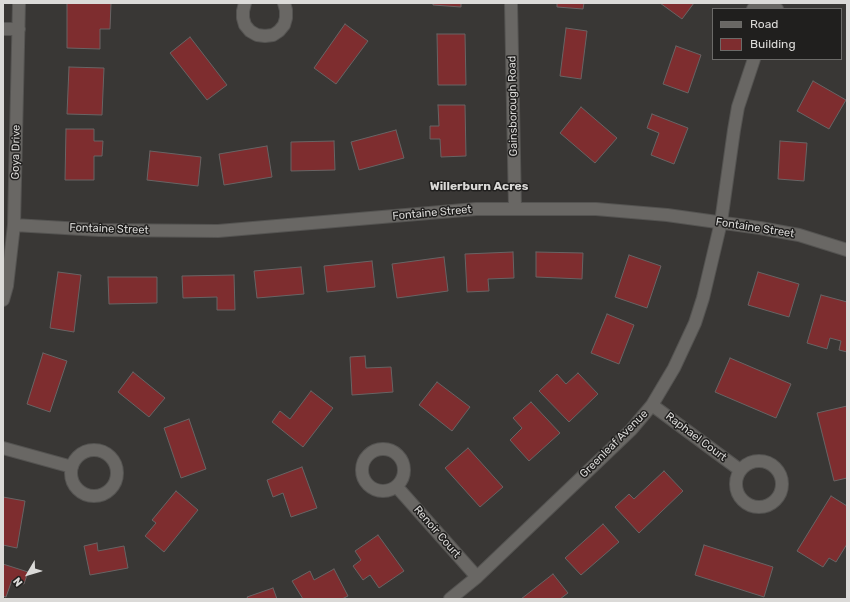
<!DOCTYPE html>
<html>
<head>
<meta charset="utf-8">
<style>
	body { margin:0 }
	#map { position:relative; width:850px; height:602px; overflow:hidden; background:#393735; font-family:Rubik,sans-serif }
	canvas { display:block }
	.frame { position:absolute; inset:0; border:4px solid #dbdad8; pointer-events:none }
	.legend { position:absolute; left:712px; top:8px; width:130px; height:52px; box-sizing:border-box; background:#201f1e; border:1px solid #6b6a68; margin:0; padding:5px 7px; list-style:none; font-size:12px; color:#dbdad8 }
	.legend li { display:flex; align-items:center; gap:8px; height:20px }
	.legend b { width:20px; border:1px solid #6b6a68 }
	.north { position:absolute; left:8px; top:554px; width:40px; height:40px; -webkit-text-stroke:3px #201f1e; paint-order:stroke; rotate:232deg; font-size:11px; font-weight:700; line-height:16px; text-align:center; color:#dbdad8 }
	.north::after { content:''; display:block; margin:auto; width:14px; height:18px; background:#dbdad8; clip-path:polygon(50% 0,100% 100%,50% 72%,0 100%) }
</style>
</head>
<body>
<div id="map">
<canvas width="850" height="602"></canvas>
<div class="frame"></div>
<ul class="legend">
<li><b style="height:5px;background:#696764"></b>Road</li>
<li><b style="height:11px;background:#7e2d2f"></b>Building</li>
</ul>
<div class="north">N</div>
</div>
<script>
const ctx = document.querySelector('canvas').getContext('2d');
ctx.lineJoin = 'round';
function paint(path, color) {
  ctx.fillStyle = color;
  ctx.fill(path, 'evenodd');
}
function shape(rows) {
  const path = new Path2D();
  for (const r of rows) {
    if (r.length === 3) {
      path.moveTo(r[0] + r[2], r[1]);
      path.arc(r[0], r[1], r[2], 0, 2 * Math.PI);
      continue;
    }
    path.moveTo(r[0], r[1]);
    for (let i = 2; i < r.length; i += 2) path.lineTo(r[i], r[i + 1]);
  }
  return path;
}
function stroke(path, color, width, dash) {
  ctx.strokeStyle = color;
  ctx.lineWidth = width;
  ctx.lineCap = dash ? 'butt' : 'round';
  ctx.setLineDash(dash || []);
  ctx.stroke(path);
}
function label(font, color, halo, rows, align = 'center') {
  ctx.font = font + ' Rubik,sans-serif';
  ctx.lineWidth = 3;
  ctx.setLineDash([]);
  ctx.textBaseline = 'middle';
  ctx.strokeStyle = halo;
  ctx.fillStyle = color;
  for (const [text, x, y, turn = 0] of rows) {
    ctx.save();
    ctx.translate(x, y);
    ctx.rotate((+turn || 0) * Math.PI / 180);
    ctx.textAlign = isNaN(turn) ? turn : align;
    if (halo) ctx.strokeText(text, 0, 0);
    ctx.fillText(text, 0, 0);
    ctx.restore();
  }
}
const building = shape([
	[67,3,111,3,110,29,100,29,100,49,67,48,67,3],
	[433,3,461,3,461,7,433,5,433,3],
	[557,3,584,3,583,9,557,7,557,3],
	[660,3,694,3,682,19,660,3],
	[345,24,368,41,336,84,314,68,345,24],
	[566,28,587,31,581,79,560,76,566,28],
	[437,34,465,34,466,85,438,85,437,34],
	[190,37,227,85,207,100,170,53,190,37],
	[676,46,701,55,688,93,663,84,676,46],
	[69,67,104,68,102,115,67,114,69,67],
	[813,81,846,100,829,129,797,111,813,81],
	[438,105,465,105,466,156,441,157,440,139,430,139,430,126,439,126,438,105],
	[581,107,617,138,595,163,560,133,581,107],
	[652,114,688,128,674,164,651,155,659,133,647,128,652,114],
	[66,129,94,129,94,141,103,141,102,156,94,156,94,180,65,180,66,129],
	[396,130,404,158,359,170,351,142,396,130],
	[334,141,335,170,291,171,291,142,334,141],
	[780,141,807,143,804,181,778,179,780,141],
	[267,146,272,177,224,185,219,154,267,146],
	[150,151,201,157,198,186,147,180,150,151],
	[513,252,514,278,488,279,489,291,467,292,465,254,513,252],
	[536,252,583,253,582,279,536,277,536,252],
	[629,255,661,266,647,308,615,297,629,255],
	[444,257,448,291,397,298,392,264,444,257],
	[372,261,375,287,327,292,324,266,372,261],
	[301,267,304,294,257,298,254,271,301,267],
	[58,272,81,275,74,332,50,328,58,272],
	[758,272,799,284,789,317,748,305,758,272],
	[234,275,235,310,217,310,217,297,183,298,182,276,234,275],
	[108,277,157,277,157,303,109,304,108,277],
	[821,295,847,302,847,352,839,350,841,341,830,338,827,349,807,343,821,295],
	[607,314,634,325,619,364,591,353,607,314],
	[43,353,67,361,50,412,27,404,43,353],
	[365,356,366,368,391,367,393,392,352,395,350,357,365,356],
	[730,358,791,384,776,418,715,392,730,358],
	[133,372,165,398,149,417,118,392,133,372],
	[578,373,598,394,569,422,539,391,557,374,566,384,578,373],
	[437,382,470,407,452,431,419,405,437,382],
	[311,391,333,408,303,447,272,422,280,411,290,419,311,391],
	[531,402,560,433,529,461,510,440,522,428,513,418,531,402],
	[847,406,847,478,834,481,817,413,847,406],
	[189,419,206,469,181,478,164,428,189,419],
	[468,448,503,487,480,507,445,468,468,448],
	[302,467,317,508,291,517,283,493,273,497,267,480,302,467],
	[664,471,683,491,639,533,615,507,629,494,634,499,664,471],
	[176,491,198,510,164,552,145,536,156,523,152,520,176,491],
	[831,496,847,506,847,544,836,562,829,558,823,567,797,551,831,496],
	[3,497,25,501,17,548,3,545,3,497],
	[603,524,619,542,581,575,565,558,603,524],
	[378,535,404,571,379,588,370,575,363,580,353,566,361,560,355,551,378,535],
	[97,543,98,551,124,546,128,568,90,575,84,546,97,543],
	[704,545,773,567,764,597,695,575,704,545],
	[3,564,28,572,24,584,12,580,6,597,3,596,3,564],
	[334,569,348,596,342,599,303,599,292,581,310,571,314,580,334,569],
	[553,574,568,593,560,599,521,599,553,574],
	[273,588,277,599,248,599,247,597,273,588]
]);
paint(building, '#7e2d2f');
stroke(building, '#686464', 1);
const minor = shape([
	[245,3,243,11,243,18,245,25,250,31,257,35,265,36,273,35,279,31,284,25,286,18,286,10,284,3],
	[511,3,515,208],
	[753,9,758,6,765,5,777,9],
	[3,29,19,29],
	[14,225,99,230,218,231,476,209,596,209,667,215,760,228,799,235,847,250],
	[3,300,7,286,14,225,19,3],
	[652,405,740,470],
	[3,448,72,467],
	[383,470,21],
	[94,473,23],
	[759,484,23],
	[397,487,477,577],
	[450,599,477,577,631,430,652,405,674,368,695,323,703,298,721,222,734,130,738,107,754,59]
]);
stroke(minor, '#545351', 14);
stroke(minor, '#696764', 12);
label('11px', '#dbdad8', '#201f1e', [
	["Gainsborough Road",513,106,-91],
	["Goya Drive",16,152,-89],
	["Fontaine Street",432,213,-5],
	["Fontaine Street",755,228,9],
	["Fontaine Street",109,229,2],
	["Raphael Court",696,437,37],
	["Greenleaf Avenue",614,444,-45],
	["Renoir Court",437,532,49]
]);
label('bold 12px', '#dbdad8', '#201f1e', [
	["Willerburn Acres",479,187]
]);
</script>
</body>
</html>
